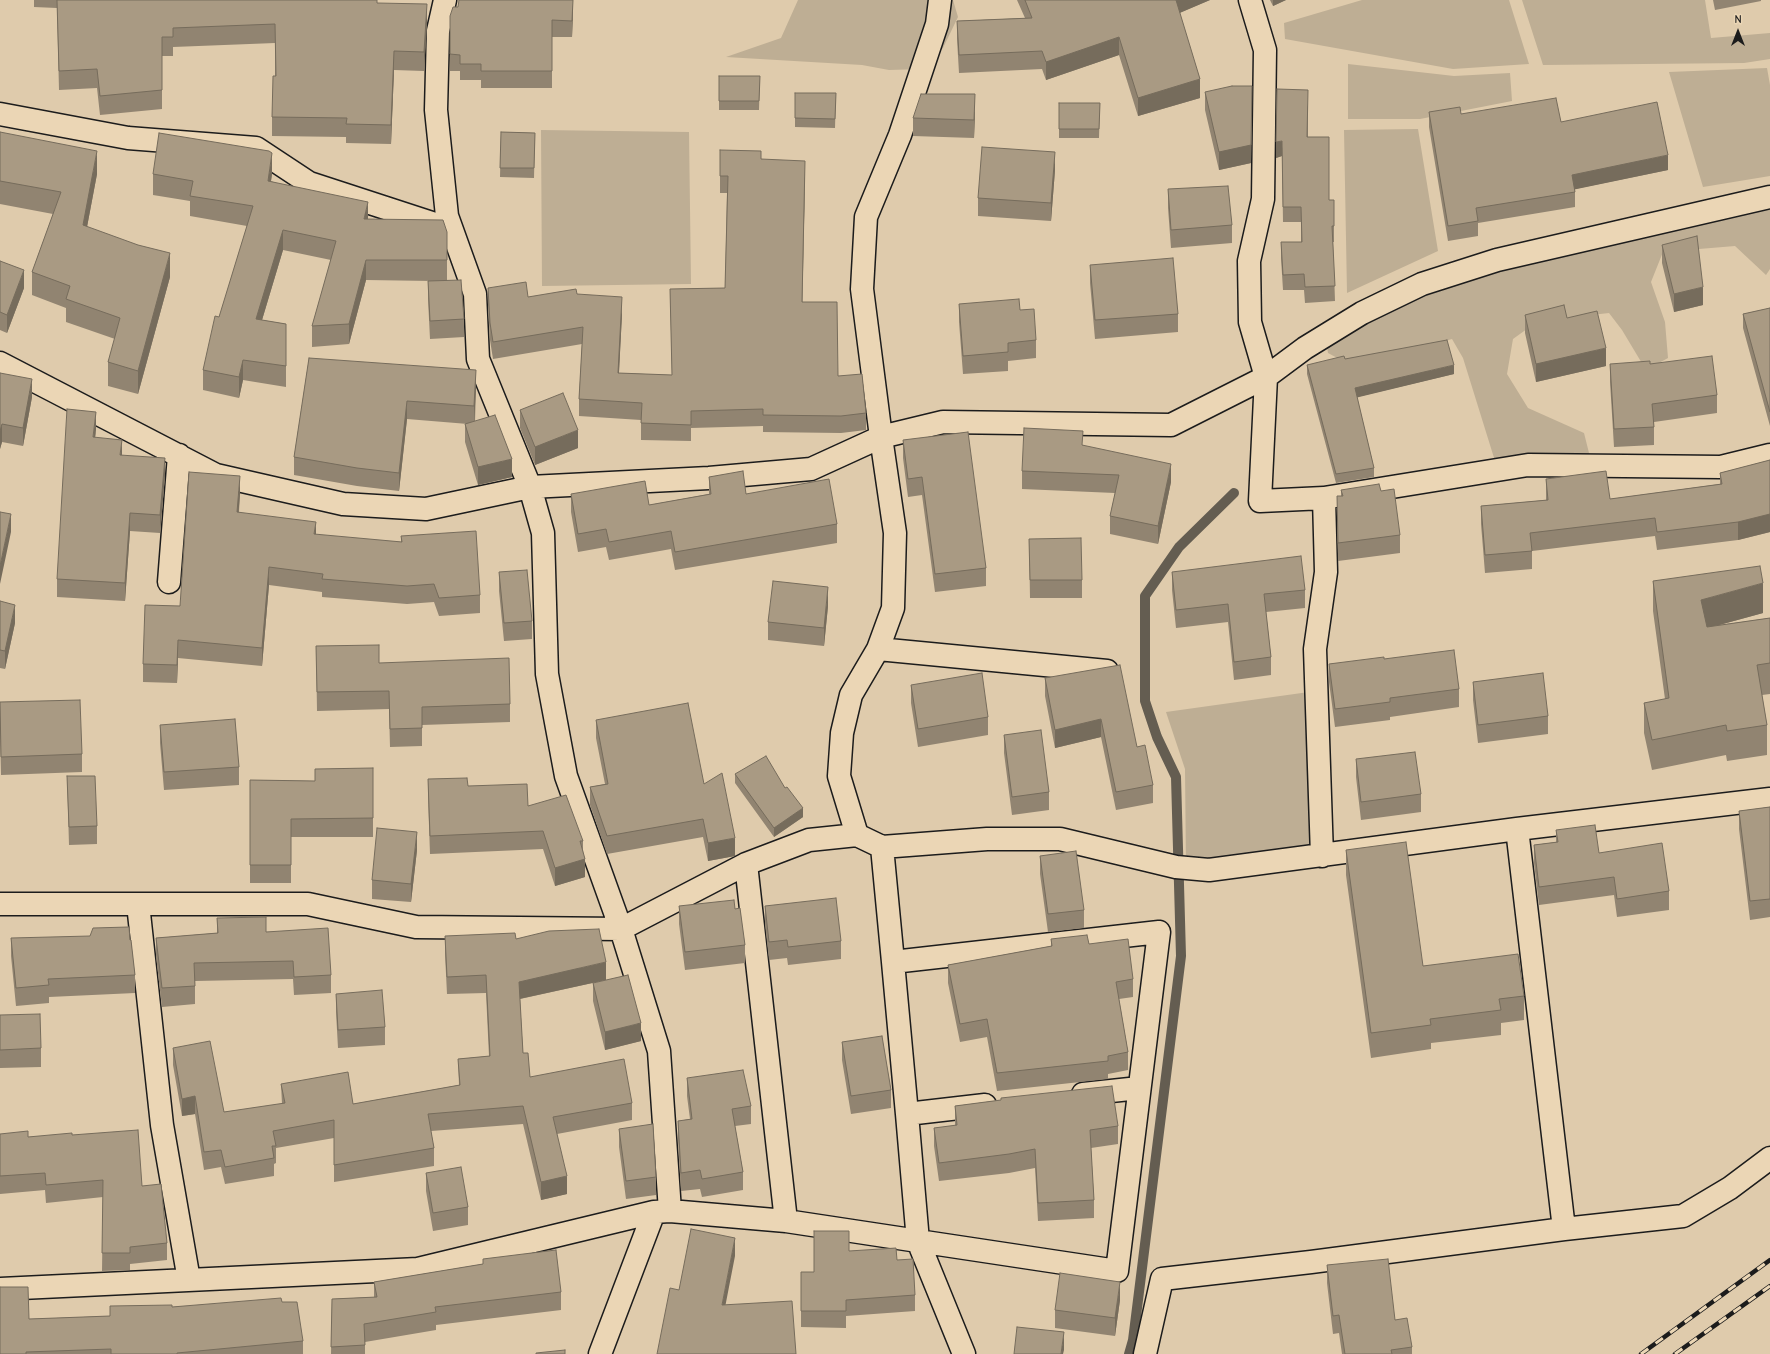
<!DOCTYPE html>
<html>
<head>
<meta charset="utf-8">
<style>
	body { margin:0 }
	#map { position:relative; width:1770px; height:1354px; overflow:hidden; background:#dfcbac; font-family:"Comic Neue",sans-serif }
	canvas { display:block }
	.north { position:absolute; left:1718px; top:12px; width:40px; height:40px; -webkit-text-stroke:3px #ebd6b5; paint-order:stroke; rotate:0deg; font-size:11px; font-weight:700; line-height:16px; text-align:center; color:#1c1c1c }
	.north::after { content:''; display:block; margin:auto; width:14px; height:18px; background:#1c1c1c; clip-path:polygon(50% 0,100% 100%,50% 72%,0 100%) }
</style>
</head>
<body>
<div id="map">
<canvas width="1770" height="1354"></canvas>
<div class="north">N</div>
</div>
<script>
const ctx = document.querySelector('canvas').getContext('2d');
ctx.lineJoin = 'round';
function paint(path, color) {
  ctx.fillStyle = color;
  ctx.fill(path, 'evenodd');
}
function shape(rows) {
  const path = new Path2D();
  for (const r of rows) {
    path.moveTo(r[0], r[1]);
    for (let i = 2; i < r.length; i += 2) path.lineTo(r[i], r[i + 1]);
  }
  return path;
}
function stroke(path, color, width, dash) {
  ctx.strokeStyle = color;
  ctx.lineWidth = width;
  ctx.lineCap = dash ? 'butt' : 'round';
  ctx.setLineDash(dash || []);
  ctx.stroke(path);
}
paint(shape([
	[798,0,953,0,958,17,943,48,922,69,889,70,862,65,726,57,781,38],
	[1362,0,1509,0,1529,64,1453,69,1285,39,1284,23],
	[1522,0,1705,0,1711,38,1770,33,1770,59,1744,63,1543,65],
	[1348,64,1454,76,1510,73,1512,101,1420,119,1348,119],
	[1767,68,1770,85,1770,176,1703,187,1669,72],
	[1418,129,1438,251,1347,293,1344,130],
	[541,130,689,132,691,284,542,286],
	[1741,204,1770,210,1770,269,1766,275,1735,246,1663,252,1651,282,1665,322,1668,358,1646,370,1622,330,1609,313,1538,321,1513,339,1507,374,1528,408,1584,433,1592,465,1495,461,1463,358,1452,339,1354,367,1328,353,1325,335,1413,288],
	[1316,691,1322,856,1186,868,1185,769,1166,712]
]), '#beae94');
stroke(shape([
	[1129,1354,1133,1340,1181,956,1176,777,1157,737,1145,701,1145,596,1179,547,1234,493]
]), '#645d51', 10);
const minor = shape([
	[445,0,438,31,436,110,447,216,475,294,478,359,530,487,543,533,547,674,566,776,621,929,659,1051,670,1211],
	[1250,0,1265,50,1263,199,1249,261,1250,322,1266,377,1260,501,1324,498,1326,572,1315,649,1322,856],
	[0,114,128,138,256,148,309,183,450,229],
	[0,363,216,475,343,504,426,509,530,487,709,478,811,469,881,437,943,422,1171,425,1266,377,1305,348,1362,313,1422,284,1497,260,1770,197],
	[1324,498,1528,465,1721,467,1770,455],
	[169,582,179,455],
	[878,649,1107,671],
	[1517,829,1564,1229],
	[857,835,839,776,842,733,851,695,878,649,893,608,895,533,881,437,862,289,866,217,900,135,937,24,940,0],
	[882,847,893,962,907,1114,918,1241,1117,1271,1159,932,893,962],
	[746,864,786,1221],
	[0,904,308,904,416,927,621,929,746,864,809,840,857,835,882,847,987,839,1060,839,1176,867,1209,870,1517,829,1770,799],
	[138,904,162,1125,189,1280],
	[1083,1094,1139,1088],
	[907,1114,985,1105],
	[0,1289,418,1269,654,1212,670,1211,786,1221,918,1241,964,1354],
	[600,1354,654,1212],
	[1145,1354,1162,1279,1311,1262,1564,1229,1683,1216,1730,1188,1770,1158]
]);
stroke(minor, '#1c1c1c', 25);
stroke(minor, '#ebd6b5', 22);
const rail = shape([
	[1641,1354,1770,1260],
	[1675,1354,1770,1286]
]);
stroke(rail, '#1c1c1c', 4.5);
stroke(rail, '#ebd6b5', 3, [9]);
paint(shape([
	[34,0,377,0,377,3,427,23,424,71,394,70,391,144,346,143,346,137,272,136,272,117,275,76,275,43,173,47,173,56,162,56,162,109,100,115,97,88,59,90,57,8,34,7],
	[1017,0,1210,0,1179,13,1200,98,1138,116,1119,55,1046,80,1042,69,959,73,957,39,957,21,1025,18],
	[1270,0,1286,0,1273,6],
	[1713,0,1761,0,1761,1,1715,10],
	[458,7,573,12,572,37,552,37,552,88,481,88,481,80,460,80,460,71,450,71,450,54],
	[719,76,760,76,759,110,719,110],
	[1205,92,1251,163,1219,170,1205,110],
	[795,93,836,93,835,128,795,127],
	[1059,103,1100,103,1099,138,1059,138],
	[1308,105,1308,137,1329,200,1334,200,1334,242,1333,242,1335,301,1305,303,1304,290,1283,290,1281,258,1281,242,1301,242,1301,222,1283,222,1282,156,1276,158],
	[975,112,974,138,913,136,913,118],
	[1429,112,1461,114,1561,122,1668,170,1575,189,1575,207,1478,223,1478,236,1448,241,1429,127],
	[0,132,97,174,87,227,170,277,138,394,108,386,108,362,115,339,66,322,66,308,32,295,32,272,53,214,0,204],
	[501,132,535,133,534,178,500,177],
	[720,150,761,159,805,178,802,302,838,376,866,413,866,430,841,433,763,432,763,426,691,428,691,441,641,440,641,420,579,416,579,399,582,344,493,359,490,340,488,305,488,288,528,297,577,294,622,314,619,373,672,375,670,289,725,288,727,193,720,193],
	[1055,170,1051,221,978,216,978,198],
	[153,174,272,174,271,181,368,219,447,232,447,280,464,319,464,337,430,339,428,299,428,281,433,281,366,280,349,344,312,347,312,326,331,260,283,250,262,320,286,324,286,387,243,380,239,398,203,390,203,370,247,226,190,216,190,201,153,195],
	[1168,189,1232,225,1232,243,1171,248,1168,208],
	[1662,245,1703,305,1674,312,1662,263],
	[0,261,24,288,7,333,0,330],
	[1090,265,1178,314,1178,332,1095,339,1090,283],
	[959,304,1020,310,1036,340,1036,358,1008,361,1008,371,963,374,959,322],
	[1770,308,1770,426,1743,328,1743,314],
	[1525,315,1567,318,1606,366,1536,382,1525,333],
	[309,358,476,388,475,422,512,477,478,485,465,442,465,424,468,424,407,419,399,491,357,486,294,475,294,457],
	[1345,359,1454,374,1357,397,1374,468,1374,477,1336,483,1307,374,1307,365],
	[1610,364,1650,364,1717,395,1717,413,1654,422,1654,445,1614,447,1610,382],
	[0,373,32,397,23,446,2,442,0,449],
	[520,410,578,448,535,465,520,428],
	[96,430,95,437,122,455,165,476,160,533,130,531,125,601,57,597,57,579],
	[903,440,986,568,986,586,935,592,922,495,908,497,903,458],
	[1083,445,1171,482,1158,544,1110,534,1110,516,1115,493,1022,489,1022,471],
	[1770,460,1770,532,1738,540,1657,550,1655,536,1532,551,1532,569,1485,573,1481,524,1481,506,1546,500,1546,479,1610,499,1720,484,1720,473],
	[709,477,746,494,837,524,837,543,675,570,671,549,609,560,606,547,578,552,571,512,571,494,649,505,709,494],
	[1341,490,1400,535,1400,553,1338,561,1337,496,1341,496],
	[240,494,239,512,316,535,401,542,401,536,480,595,480,613,439,616,434,602,407,604,322,597,322,592,269,585,262,666,178,658,177,683,143,682,143,664,180,606],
	[1029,539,1082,580,1082,598,1030,598],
	[499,572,532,621,532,639,504,641,499,591],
	[1172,572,1305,590,1305,608,1266,612,1271,657,1271,675,1234,680,1228,622,1176,628,1172,590],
	[1653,581,1763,613,1719,625,1770,618,1770,694,1762,695,1767,725,1767,755,1727,761,1726,755,1652,770,1644,733,1644,703,1665,699,1653,611],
	[0,601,15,623,5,669,0,668],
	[828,606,824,646,768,640,768,622],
	[316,646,379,663,510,704,510,722,422,725,422,746,390,747,389,709,317,711],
	[1384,659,1459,689,1459,707,1390,717,1390,720,1335,727,1329,682,1329,664],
	[1045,678,1137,747,1153,785,1153,803,1116,810,1101,737,1055,748,1045,696],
	[1473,682,1548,716,1548,734,1478,743,1473,700],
	[911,685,988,717,988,735,918,747,911,703],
	[0,702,82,754,82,772,1,775,0,731],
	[596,720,704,784,735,856,708,861,703,837,607,854,590,805,590,787,605,784,596,738],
	[160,725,239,767,239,785,164,790,160,743],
	[1004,735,1049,792,1049,810,1012,815,1004,753],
	[1356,759,1421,794,1421,812,1361,820,1356,777],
	[373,768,373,837,291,837,291,883,250,883,250,780,315,781],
	[735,774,785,788,803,817,774,837,735,783],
	[67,776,97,826,97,844,69,845],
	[428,779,468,786,528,806,583,841,583,850,585,877,555,886,543,849,430,854,428,797],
	[1770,807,1770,917,1750,920,1739,829,1739,811],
	[1556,830,1669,891,1669,910,1617,917,1614,895,1539,905,1534,863,1534,845,1556,842],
	[417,850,411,902,372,899,372,880],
	[1346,850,1423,966,1524,996,1524,1020,1501,1023,1501,1035,1431,1043,1431,1049,1371,1058,1346,875],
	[1040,856,1084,910,1084,928,1048,932,1040,874],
	[679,906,735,909,745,945,745,963,685,970,679,924],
	[765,906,841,941,841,959,788,965,787,958,769,960,765,924],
	[217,918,331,975,331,993,294,995,293,979,195,981,195,1004,162,1007,156,956,156,938,217,933],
	[445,936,516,939,606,980,520,999,523,1053,530,1077,632,1103,632,1120,557,1134,567,1194,541,1200,523,1124,431,1131,434,1148,434,1166,334,1182,334,1138,276,1148,276,1163,274,1164,274,1176,225,1184,221,1167,204,1170,195,1114,182,1116,173,1065,173,1048,224,1112,282,1104,281,1084,353,1104,459,1085,458,1059,489,1056,486,993,447,994,445,954],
	[11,938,130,940,135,975,135,993,49,997,49,1003,16,1006,11,956],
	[1051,939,1089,944,1133,979,1133,997,1119,999,1128,1052,1128,1070,1108,1074,1108,1079,997,1091,987,1037,960,1042,948,983,948,965,1051,946],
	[593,983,641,1041,605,1050,593,1001],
	[336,994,385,1027,385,1045,338,1048,336,1012],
	[0,1015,41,1048,41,1067,0,1068],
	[842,1042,891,1090,891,1108,851,1114,842,1060],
	[687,1078,751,1106,751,1124,735,1126,743,1172,743,1190,702,1197,700,1189,681,1191,678,1139,678,1121,690,1119,687,1096],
	[1001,1098,1118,1126,1118,1144,1091,1148,1094,1200,1094,1218,1038,1221,1035,1168,1009,1173,939,1181,934,1146,934,1128,955,1126,955,1106,1001,1100],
	[619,1129,656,1177,656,1195,626,1199,619,1147],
	[0,1134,28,1137,72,1135,142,1186,167,1243,167,1260,130,1264,130,1270,102,1271,103,1197,46,1203,45,1190,0,1194],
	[426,1173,468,1207,468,1225,433,1231,426,1191],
	[849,1251,897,1260,915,1295,915,1311,846,1316,846,1328,801,1327,801,1272,814,1272],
	[483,1259,561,1292,561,1310,436,1325,436,1330,365,1342,365,1354,331,1354,332,1299,374,1297,374,1282,483,1264],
	[1327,1265,1395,1320,1412,1347,1412,1354,1342,1354,1339,1333,1333,1334,1327,1283],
	[1120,1300,1115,1336,1055,1328,1055,1310],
	[282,1302,303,1341,303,1354,0,1354,29,1319,110,1316,172,1307]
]), '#918471');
paint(shape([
	[573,0,573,12,572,37,572,21],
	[1175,0,1210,0,1175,15],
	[1273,0,1286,0,1273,6],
	[427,4,427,23,424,71,424,52],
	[1119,37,1119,55,1046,80,1046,62],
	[394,51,394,70,391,144,391,125],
	[1200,79,1200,98,1138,116,1138,98],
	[1252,86,1251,163,1219,170,1219,152],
	[975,94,975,112,974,138,974,120],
	[1282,141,1282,156,1276,158,1276,142],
	[97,151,97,174,83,248,83,225],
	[1055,152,1055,170,1051,221,1051,203],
	[272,153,272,174,268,201,268,181],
	[1668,155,1668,170,1572,190,1572,175],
	[805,161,805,178,802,319,802,302],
	[368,202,368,223,364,219],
	[283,230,283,250,256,340,256,319],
	[170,253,170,277,138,394,138,371],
	[366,260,366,280,349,344,349,324],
	[24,270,24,288,7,333,7,315],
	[1703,287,1703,305,1674,312,1674,294],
	[622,297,622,314,618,390,618,373],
	[1606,348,1606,366,1536,382,1536,364],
	[243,360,243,380,239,398,239,377],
	[1454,365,1454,374,1355,398,1355,388],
	[476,370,476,388,474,424,474,406],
	[32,379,32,397,23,446,23,428],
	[407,401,407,419,399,491,399,473],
	[96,412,96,430,93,455,93,437],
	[2,424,2,442,0,449,0,431],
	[578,430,578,448,535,465,535,447],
	[122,440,122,458,120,455],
	[165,458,165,476,160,533,160,515],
	[512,459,512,477,478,485,478,467],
	[1171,464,1171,482,1158,544,1158,526],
	[240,476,240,494,237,530,237,512],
	[130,513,130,531,125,601,125,583],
	[11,514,11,532,0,584,0,566],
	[1770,514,1770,532,1738,540,1738,522],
	[316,522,316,540,314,534],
	[269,567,269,585,262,666,262,648],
	[1763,583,1763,613,1701,630,1701,600],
	[828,587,828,606,824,646,824,628],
	[15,605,15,623,5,669,5,651],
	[178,640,178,658,177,683,177,665],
	[1101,719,1101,737,1055,748,1055,730],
	[803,808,803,817,774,837,774,828],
	[417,832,417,850,411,902,411,884],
	[735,838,735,856,708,861,708,843],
	[585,859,585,877,555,886,555,868],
	[606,962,606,980,519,999,519,982],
	[641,1023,641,1041,605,1050,605,1032],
	[195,1096,195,1114,182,1116,182,1099],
	[567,1176,567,1194,541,1200,541,1182],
	[735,1238,735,1256,722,1323,722,1305],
	[1120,1282,1120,1300,1115,1336,1115,1318],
	[1064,1332,1064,1350,1063,1354,1061,1354]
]), '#766c5c');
const building = shape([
	[57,0,377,0,377,3,427,4,424,52,394,51,391,125,346,124,347,118,272,117,273,76,276,76,275,24,173,28,173,37,162,37,162,90,100,96,97,69,59,71,57,0],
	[459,0,573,0,572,21,552,20,552,71,481,71,481,64,460,64,460,55,450,54,450,16,453,7,458,7,459,0],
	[1025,0,1176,0,1200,79,1138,98,1119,37,1046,62,1042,51,959,55,957,21,1032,18,1025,0],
	[719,76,760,76,759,101,719,101,719,76],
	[1232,86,1252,86,1251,145,1219,152,1205,92,1232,86],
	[1277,89,1308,90,1307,137,1329,137,1329,200,1334,200,1334,226,1332,226,1335,286,1305,287,1304,274,1283,275,1281,242,1302,242,1301,207,1283,207,1282,141,1276,142,1277,89],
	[795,93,836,93,835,119,795,118,795,93],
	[921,94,975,94,974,120,913,118,921,94],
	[1556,98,1561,122,1657,102,1668,155,1572,175,1575,192,1476,208,1478,221,1448,226,1429,112,1460,107,1461,114,1556,98],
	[1059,103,1100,103,1099,129,1059,129,1059,103],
	[0,132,97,151,83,225,138,245,170,253,138,371,108,362,120,318,66,299,70,286,32,272,61,192,0,181,0,132],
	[501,132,535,133,534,168,500,168,501,132],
	[159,133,269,151,272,153,268,181,368,202,364,219,443,220,447,232,447,260,366,260,349,324,312,326,336,241,283,230,256,319,286,324,286,366,243,360,239,377,203,370,215,316,219,317,253,206,190,196,193,181,153,174,159,133],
	[982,147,1055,152,1051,203,978,198,982,147],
	[720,150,761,151,761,159,805,161,802,302,837,302,838,376,862,374,866,413,841,416,763,415,763,409,691,411,691,425,641,423,642,403,579,399,583,327,493,342,490,323,488,288,526,282,528,297,576,289,577,294,622,297,618,373,672,375,670,289,725,288,728,176,720,176,720,150],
	[1228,186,1232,225,1171,230,1168,189,1228,186],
	[1697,236,1703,287,1674,294,1662,245,1697,236],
	[1173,258,1178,314,1095,320,1090,265,1173,258],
	[0,261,24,270,7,315,0,312,0,261],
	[461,280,464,319,430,321,428,281,461,280],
	[1019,299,1020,310,1034,309,1036,340,1008,343,1008,352,963,356,959,304,1019,299],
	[1564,305,1567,318,1597,311,1606,348,1536,364,1525,315,1564,305],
	[1770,308,1770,412,1743,314,1770,308],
	[1447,340,1454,365,1355,388,1374,468,1336,474,1307,365,1344,356,1345,359,1447,340],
	[1712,356,1717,395,1652,404,1654,427,1614,429,1610,364,1650,361,1650,364,1712,356],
	[309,358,476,370,474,406,407,401,399,473,357,468,294,457,309,358],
	[0,373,32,379,23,428,2,424,0,431,0,373],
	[563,393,578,430,535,447,520,410,563,393],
	[67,409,96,412,93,437,122,440,120,455,165,458,160,515,130,513,125,583,57,579,67,409],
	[495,415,512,459,478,467,465,424,495,415],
	[1024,428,1083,431,1082,445,1171,464,1158,526,1110,516,1119,475,1022,471,1024,428],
	[968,432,986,568,935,574,922,477,908,479,903,440,968,432],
	[1770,460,1770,514,1738,522,1657,532,1655,518,1530,533,1532,551,1485,555,1481,506,1548,500,1546,479,1606,471,1610,499,1722,484,1720,473,1770,460],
	[743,471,746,494,829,479,837,524,675,552,671,531,609,542,606,529,578,534,571,494,645,481,649,505,711,494,709,477,743,471],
	[189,472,240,476,237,512,316,522,314,534,402,542,401,536,476,531,480,595,439,598,434,584,407,586,322,579,323,574,269,567,262,648,178,640,177,665,143,664,145,605,180,606,189,472],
	[1379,484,1381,491,1394,489,1400,535,1338,543,1337,496,1343,496,1341,490,1379,484],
	[0,512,11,514,0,566,0,512],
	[1081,538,1082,580,1030,580,1029,539,1081,538],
	[1301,556,1305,590,1264,594,1271,657,1234,662,1228,604,1176,610,1172,572,1301,556],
	[1760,566,1763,583,1701,600,1707,627,1770,618,1770,663,1757,665,1767,725,1727,731,1726,725,1652,740,1644,703,1669,698,1653,581,1760,566],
	[527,570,532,621,504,623,499,572,527,570],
	[773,581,828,587,824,628,768,622,773,581],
	[0,601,15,605,5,651,0,650,0,601],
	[379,645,379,663,509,658,510,704,422,707,422,728,390,729,389,691,317,692,316,646,379,645],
	[1454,650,1459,689,1390,698,1390,702,1335,709,1329,664,1384,657,1384,659,1454,650],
	[1120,665,1137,747,1145,745,1153,785,1116,792,1101,719,1055,730,1045,678,1120,665],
	[982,673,988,717,918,729,911,685,982,673],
	[1543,673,1548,716,1478,725,1473,682,1543,673],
	[80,700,82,754,1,757,0,702,80,700],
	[688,703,704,784,722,773,735,838,708,843,703,819,607,836,590,787,608,784,596,720,688,703],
	[235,719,239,767,164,772,160,725,235,719],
	[1041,730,1049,792,1012,797,1004,735,1041,730],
	[1415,752,1421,794,1361,802,1356,759,1415,752],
	[766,756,785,788,787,787,803,808,774,828,735,774,766,756],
	[373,768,373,818,291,819,291,865,250,865,250,780,315,781,315,769,373,768],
	[67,776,95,776,97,826,69,827,67,776],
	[467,778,468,786,527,784,528,806,566,795,583,841,580,841,585,859,555,868,543,831,430,836,428,779,467,778],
	[1770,807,1770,899,1750,901,1739,811,1770,807],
	[1595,825,1599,853,1662,843,1669,891,1617,899,1614,877,1539,887,1534,845,1558,842,1556,830,1595,825],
	[377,828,417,832,411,884,372,880,377,828],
	[1406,842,1423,966,1518,954,1524,996,1499,999,1501,1010,1430,1019,1431,1025,1371,1033,1346,850,1406,842],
	[1076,851,1084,910,1048,914,1040,856,1076,851],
	[836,898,841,941,788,947,787,940,769,942,765,906,836,898],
	[734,900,735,909,740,908,745,945,685,952,679,906,734,900],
	[266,917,266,932,328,928,331,975,294,977,293,961,194,963,195,986,162,988,156,938,218,933,217,918,266,917],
	[129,927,130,940,131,940,135,975,48,979,49,985,16,988,11,938,90,936,93,928,129,927],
	[599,929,606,962,519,982,523,1053,528,1053,530,1077,624,1059,632,1103,553,1117,567,1176,541,1182,523,1106,428,1114,434,1148,334,1165,334,1120,273,1131,276,1146,272,1146,274,1158,225,1167,221,1150,204,1152,195,1096,182,1099,173,1048,210,1041,224,1112,285,1103,281,1084,348,1072,353,1104,460,1085,458,1059,490,1056,486,975,447,977,445,936,515,933,516,939,549,931,599,929],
	[1087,935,1089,944,1128,939,1133,979,1116,982,1128,1052,1108,1056,1108,1061,997,1073,987,1019,960,1024,948,965,1052,946,1051,939,1087,935],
	[628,975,641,1023,605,1032,593,983,628,975],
	[382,990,385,1027,338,1030,336,994,382,990],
	[40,1014,41,1048,0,1050,0,1015,40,1014],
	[882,1036,891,1090,851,1096,842,1042,882,1036],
	[743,1070,751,1106,732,1109,743,1172,702,1179,700,1170,681,1173,678,1121,692,1119,687,1078,743,1070],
	[1112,1086,1118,1126,1090,1130,1094,1200,1038,1203,1035,1149,1009,1154,939,1163,934,1128,957,1125,955,1106,1001,1100,1001,1098,1112,1086],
	[653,1124,656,1177,626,1181,619,1129,653,1124],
	[138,1130,142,1186,161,1184,167,1243,130,1247,130,1253,102,1253,103,1180,46,1185,45,1173,0,1176,0,1134,28,1131,28,1137,72,1133,72,1135,138,1130],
	[461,1167,468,1207,433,1213,426,1173,461,1167],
	[691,1229,735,1238,722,1305,792,1301,796,1354,657,1354,670,1288,679,1290,691,1229],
	[814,1231,849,1231,849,1251,896,1248,897,1260,913,1259,915,1295,846,1300,846,1311,801,1311,801,1272,814,1272,814,1231],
	[556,1250,561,1292,435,1307,436,1312,364,1324,365,1345,331,1347,332,1299,377,1297,374,1282,483,1264,483,1259,556,1250],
	[1388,1259,1395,1320,1407,1318,1412,1347,1391,1350,1392,1354,1345,1354,1339,1315,1333,1316,1327,1265,1388,1259],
	[1060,1273,1120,1282,1115,1318,1055,1310,1060,1273],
	[0,1287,28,1287,29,1319,110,1316,110,1306,172,1305,172,1307,281,1298,282,1302,297,1302,303,1341,177,1353,177,1354,111,1354,111,1349,26,1352,26,1354,0,1354,0,1287],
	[1017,1327,1064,1332,1061,1354,1014,1354,1017,1327],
	[565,1350,565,1354,536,1354,536,1353,565,1350]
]);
paint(building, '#a99a83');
stroke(building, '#766c5c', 1);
</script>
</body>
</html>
